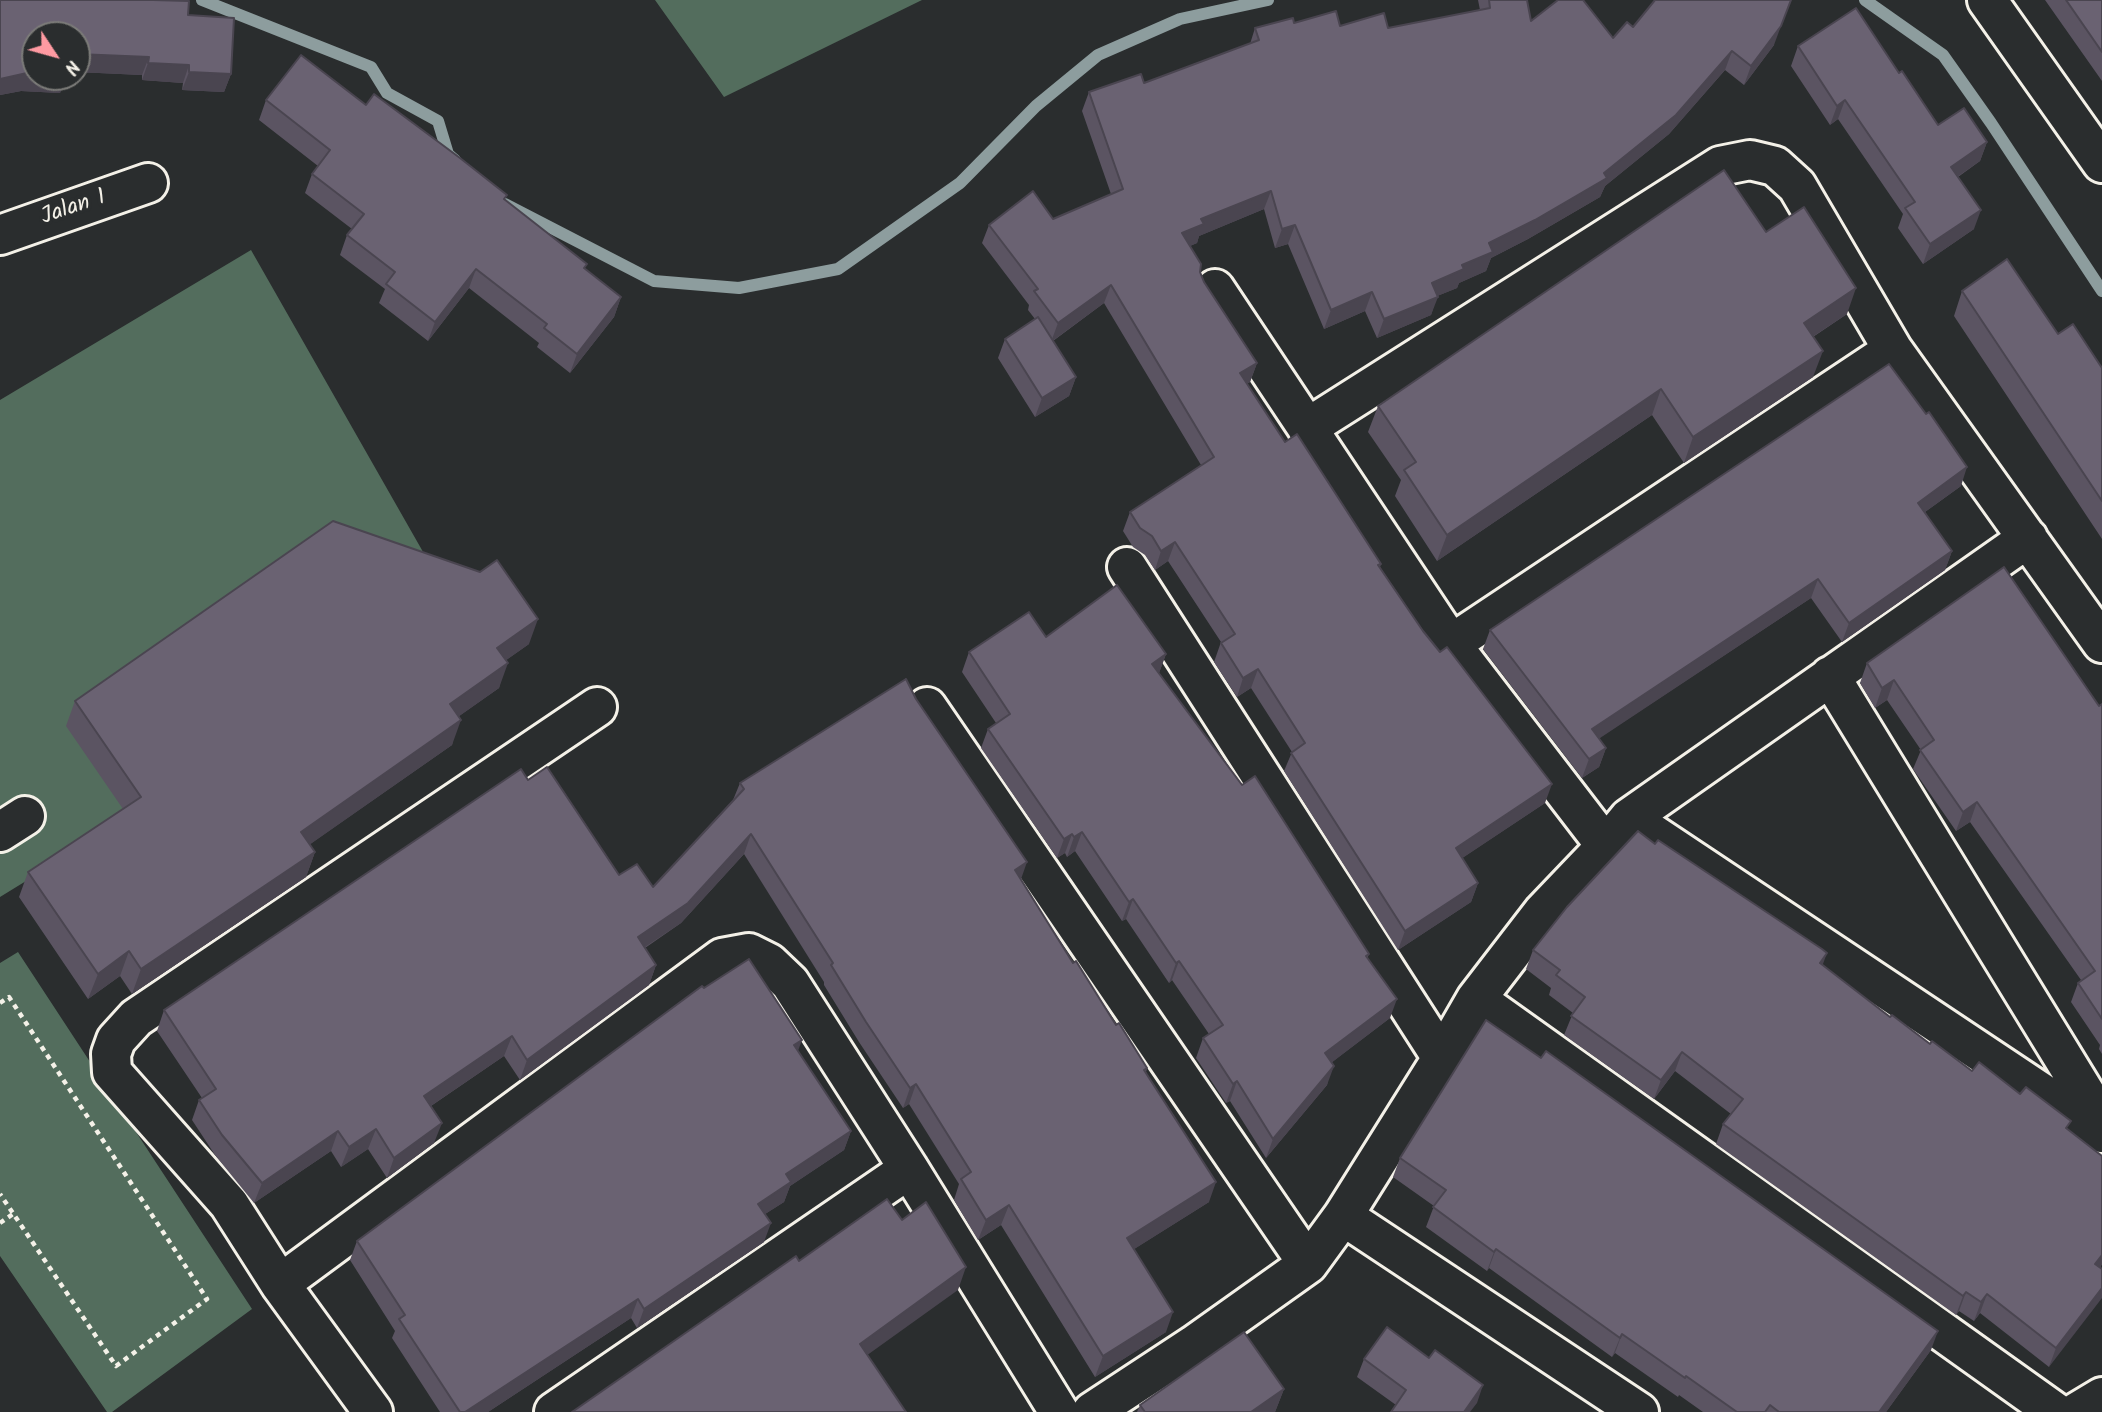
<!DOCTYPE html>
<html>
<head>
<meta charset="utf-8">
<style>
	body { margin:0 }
	#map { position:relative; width:2102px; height:1412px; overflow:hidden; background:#2a2d2e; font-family:Kalam,sans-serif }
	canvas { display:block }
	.north { position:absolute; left:21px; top:21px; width:70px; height:70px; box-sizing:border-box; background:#2a2d2e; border:2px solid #7b7b78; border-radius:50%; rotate:126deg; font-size:19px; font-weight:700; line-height:28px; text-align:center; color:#f4f1e8 }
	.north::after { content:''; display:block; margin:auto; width:24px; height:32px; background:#ff9aa2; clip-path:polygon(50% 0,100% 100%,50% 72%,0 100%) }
</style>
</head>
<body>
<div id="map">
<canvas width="2102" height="1412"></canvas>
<div class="north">N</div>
</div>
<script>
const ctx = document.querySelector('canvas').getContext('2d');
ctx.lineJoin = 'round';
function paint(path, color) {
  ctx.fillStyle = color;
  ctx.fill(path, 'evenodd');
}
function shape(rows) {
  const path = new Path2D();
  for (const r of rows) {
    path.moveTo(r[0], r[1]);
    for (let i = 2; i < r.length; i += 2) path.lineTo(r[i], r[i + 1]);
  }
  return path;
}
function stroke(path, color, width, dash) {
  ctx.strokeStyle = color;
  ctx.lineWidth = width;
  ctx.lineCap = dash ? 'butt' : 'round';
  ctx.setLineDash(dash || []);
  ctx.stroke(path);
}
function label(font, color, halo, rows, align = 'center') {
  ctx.font = font + ' Kalam,sans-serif';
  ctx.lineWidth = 7;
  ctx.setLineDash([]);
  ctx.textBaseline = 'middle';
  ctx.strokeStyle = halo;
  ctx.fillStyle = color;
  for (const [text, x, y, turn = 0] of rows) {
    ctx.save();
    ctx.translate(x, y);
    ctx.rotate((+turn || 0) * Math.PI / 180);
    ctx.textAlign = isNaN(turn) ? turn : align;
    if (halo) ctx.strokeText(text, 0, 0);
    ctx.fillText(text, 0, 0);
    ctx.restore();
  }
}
paint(shape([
	[655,0,922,0,724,97],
	[251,250,459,615,0,897,0,400],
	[18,952,252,1309,112,1412,107,1412,0,1256,0,963]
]), '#536d5d');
stroke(shape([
	[202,0,371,67,387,93,438,121,448,154,455,160],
	[1865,0,1943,55,1991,123,2102,291],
	[505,204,654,281,739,288,838,269,960,183,1036,106,1098,55,1180,19,1268,0]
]), '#8d9d9e', 12);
const minor = shape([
	[1987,0,2102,163],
	[0,235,148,183],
	[1215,289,1451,644,1606,846],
	[1307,428,1720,166,1750,160,1775,166,1797,186,1893,350,2102,643],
	[1127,567,1442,1058],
	[1451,644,1893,350],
	[1830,676,2102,1121],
	[927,707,1308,1264,1343,1216,1442,1058,1476,999,1543,912,1606,846,1629,818,2028,538],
	[1629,818,2102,1133],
	[0,832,25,816],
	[1476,999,2055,1412],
	[1343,1216,1639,1412],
	[280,1284,722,958,749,953,769,963,790,983,909,1169,1059,1412],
	[373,1412,280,1284,229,1204,112,1072,111,1054,116,1040,136,1018,597,707],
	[554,1412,909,1169],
	[1092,1412,1194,1345,1308,1264],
	[2077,1412,2102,1397]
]);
stroke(minor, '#f4f1e8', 44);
stroke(shape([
	[0,1003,9,997,207,1299,116,1366,0,1194],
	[0,1223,13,1214]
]), '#f4f1e8', 4.5, [5, 5]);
stroke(minor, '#2a2d2e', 38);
paint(shape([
	[0,0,153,0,189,1,188,15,234,18,231,74,224,92,182,90,183,83,142,80,142,75,77,72,77,35,35,35,35,77,66,77,60,93,21,91,0,95],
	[1478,0,1527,0,1531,21,1613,38,1633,27,1774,45,1744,85,1725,70,1669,134,1605,186,1600,197,1528,239,1491,258,1486,271,1459,283,1457,288,1437,296,1431,315,1377,338,1365,311,1324,329,1288,244,1275,248,1264,209,1199,236,1197,243,1190,246,1204,282,1257,363,1250,382,1247,384,1285,442,1381,564,1380,567,1423,631,1545,803,1462,858,1478,883,1471,902,1398,950,1284,771,1292,752,1251,688,1237,697,1214,662,1221,642,1168,561,1155,570,1145,555,1133,547,1123,531,1130,512,1201,465,1104,303,1053,341,1076,377,1069,396,1035,417,998,358,1005,339,1035,319,1028,310,1029,305,982,243,989,225,1053,219,1111,194,1082,111,1089,92,1144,83,1250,44,1255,28,1294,23,1388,28,1480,10],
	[2045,0,2102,0,2102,81],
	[1798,46,1899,73,1938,125,1987,142,1980,161,1958,177,1974,229,1923,264,1898,228,1903,214,1838,119,1830,125,1791,66],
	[266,100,366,105,505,200,585,270,621,297,614,317,570,373,537,347,539,343,469,288,428,341,379,303,385,289,340,255,347,235,352,229,305,193,312,174,318,166,259,120],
	[1766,232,1847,314,1813,337,1813,377,1684,463,1652,415,1437,561,1395,496,1401,480,1368,432,1378,406],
	[1962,291,2058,334,2102,368,2102,539,1954,316],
	[1961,486,1925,512,1952,551,1945,570,1842,642,1811,598,1599,738,1606,748,1599,767,1582,778,1483,649,1490,630],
	[1046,637,1166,654,1159,673,1369,954,1367,959,1390,1018,1332,1062,1327,1085,1266,1158,1230,1101,1226,1103,1196,1058,1203,1038,1209,1034,1172,980,1169,983,1126,919,1122,921,1075,851,1067,857,1065,853,1057,858,981,748,988,729,996,723,962,672,969,652],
	[529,644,506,660,499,688,459,716,452,745,310,844,315,852,306,877,132,994,120,976,88,999,19,897,28,872,123,809,66,726,75,701],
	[1867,663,2099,706,2102,704,2102,1054,2099,1049,2100,1045,2071,1002,2078,983,2081,980,1970,822,1956,831,1913,769,1921,750,1887,700,1875,708,1860,683],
	[916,699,1021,880,1073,963,1147,1068,1146,1072,1209,1202,1134,1249,1166,1332,1095,1377,1001,1225,978,1240,954,1200,959,1184,909,1104,903,1108,859,1042,824,985,824,982,744,854,681,923,645,948,656,965,649,985,520,1080,504,1056,431,1106,434,1143,387,1178,368,1149,341,1167,331,1151,254,1203,215,1155,192,1120,199,1100,202,1098,157,1031,164,1010,528,780,619,875,653,887,733,800,740,783],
	[1655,844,1823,965,1890,1017,1972,1071,2020,1094,2068,1129,2102,1264,2049,1367,1980,1313,1974,1321,1959,1311,1956,1315,1716,1144,1723,1124,1731,1114,1675,1071,1654,1099,1564,1035,1573,1013,1549,995,1551,988,1526,969,1533,950],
	[704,988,798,1051,851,1131,844,1150,790,1186,784,1202,765,1214,764,1242,637,1328,631,1318,488,1412,440,1412,392,1338,395,1331,350,1260,357,1241],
	[1400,1158,1931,1350,1886,1412,1703,1412,1679,1395,1678,1397,1615,1353,1612,1357,1489,1268,1487,1271,1426,1227,1434,1206,1393,1177],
	[1364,1359,1477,1403,1396,1405,1357,1377],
	[1284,1389,1275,1412,1137,1412,1140,1405]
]), '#5b5462');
paint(shape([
	[1781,26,1774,45,1744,85,1751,66],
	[1732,51,1725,70,1669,134,1605,186,1600,197,1528,239,1491,258,1486,271,1459,283,1457,288,1425,301,1432,283,1462,265,1489,243,1604,173],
	[77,54,149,57,142,75,77,72],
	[148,63,189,65,183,83,142,80],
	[189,72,231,74,224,92,182,90],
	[27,73,35,74,35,77,66,77,60,93,21,91,0,95,0,79],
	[1845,100,1838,119,1830,125,1837,106],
	[1987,142,1980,161,1944,186,1951,167],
	[1271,191,1264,209,1199,236,1197,243,1175,252,1182,233,1201,219],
	[1981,210,1974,229,1923,264,1930,244],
	[1295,225,1288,244,1275,248,1282,229],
	[476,269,469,288,428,341,435,322],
	[1111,285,1104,303,1051,342,1058,323],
	[1856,288,1847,314,1794,349,1804,323],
	[1372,292,1365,311,1324,329,1331,310],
	[621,297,614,317,570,373,577,354],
	[1438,297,1431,315,1377,338,1384,319],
	[1823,351,1813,377,1684,463,1693,437],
	[1257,363,1250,382,1233,392,1240,373],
	[1076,377,1069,396,1035,417,1042,398],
	[1661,389,1652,415,1437,561,1447,535],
	[1967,467,1961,486,1911,522,1918,503],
	[1175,542,1168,561,1155,570,1161,551],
	[1952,551,1945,570,1842,642,1849,623],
	[1818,579,1811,598,1585,748,1592,729],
	[538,619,529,644,488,673,497,648],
	[1166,654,1159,673,1152,664],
	[508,663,499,688,441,729,450,704],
	[1258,669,1251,688,1237,697,1243,678],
	[1894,680,1887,700,1875,708,1882,688],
	[461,720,452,745,292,857,301,832],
	[1606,748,1599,767,1582,778,1589,759],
	[1552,784,1545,803,1449,867,1456,848],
	[1977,802,1970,822,1956,831,1963,812],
	[1082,832,1075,851,1067,857,1074,837],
	[751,834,744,854,681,923,630,957,638,937],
	[1072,834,1065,853,1057,858,1064,839],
	[315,852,306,877,132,994,141,969],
	[1027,862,1020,882,1015,870],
	[1478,883,1471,902,1398,950,1405,931],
	[1133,899,1126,919,1122,921,1129,902],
	[129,951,120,976,88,999,98,974],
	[1827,953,1820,972,1820,963],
	[1179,961,1172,980,1169,983,1176,963],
	[656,965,649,985,520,1080,527,1060],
	[1397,999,1390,1018,1318,1073,1325,1053],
	[512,1036,504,1056,416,1116,424,1096],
	[802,1040,795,1059,794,1045],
	[1682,1052,1675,1071,1654,1099,1661,1080],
	[1334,1066,1327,1085,1266,1158,1273,1139],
	[1237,1081,1230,1101,1226,1103,1233,1084],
	[916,1084,909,1104,903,1108,910,1088],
	[442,1123,434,1143,387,1178,394,1158],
	[376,1129,368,1149,341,1167,349,1147],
	[338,1131,331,1151,254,1203,262,1183],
	[851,1131,844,1150,790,1186,784,1202,751,1223,758,1204,786,1174],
	[1216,1182,1209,1202,1120,1258,1127,1238],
	[1009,1205,1001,1225,978,1240,986,1220],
	[771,1223,764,1242,637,1328,644,1309],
	[1496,1249,1489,1268,1487,1271,1494,1252],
	[2102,1255,2102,1264,2088,1283,2095,1264],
	[966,1267,958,1290,852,1366,860,1344],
	[2102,1288,2102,1298,2049,1367,2056,1348],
	[1966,1292,1959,1311,1956,1315,1963,1296],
	[1987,1294,1980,1313,1974,1321,1981,1302],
	[638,1299,631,1318,488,1412,465,1412],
	[1173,1312,1166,1332,1095,1377,1103,1356],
	[1938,1331,1931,1350,1886,1412,1879,1412],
	[1622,1334,1615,1353,1612,1357,1620,1338],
	[1483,1385,1477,1403,1470,1412,1464,1412],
	[1284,1389,1275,1412,1251,1412]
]), '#4a4550');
const building = shape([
	[0,0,153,0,189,1,188,15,234,18,231,74,189,72,189,65,148,63,149,57,77,54,77,35,35,35,35,74,27,73,0,79,0,0],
	[1489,0,1527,0,1531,21,1558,0,1583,0,1613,38,1627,22,1633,27,1655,0,1791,0,1781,26,1751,66,1732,51,1676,115,1604,173,1607,178,1535,220,1489,243,1493,252,1462,265,1464,269,1432,283,1438,297,1384,319,1372,292,1331,310,1295,225,1282,229,1271,191,1201,219,1204,224,1182,233,1201,264,1200,272,1204,282,1257,363,1240,373,1285,442,1297,434,1381,564,1378,565,1423,631,1440,652,1447,647,1552,784,1456,848,1478,883,1405,931,1291,753,1305,743,1258,669,1243,678,1221,643,1235,634,1175,542,1161,551,1152,536,1140,528,1130,512,1214,457,1111,285,1058,323,1034,291,1038,289,989,225,1033,191,1053,219,1123,189,1089,92,1141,74,1144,83,1259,40,1255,28,1293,18,1294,23,1336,11,1340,26,1384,13,1388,28,1490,8,1489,0],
	[2066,0,2102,0,2102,52,2066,0],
	[1856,8,1899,73,1902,71,1938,125,1964,108,1987,142,1951,167,1981,210,1930,244,1905,208,1915,202,1845,100,1837,106,1798,46,1856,8],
	[301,55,366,105,374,94,460,158,507,195,504,199,587,264,584,268,621,297,577,354,544,328,547,324,476,269,435,322,386,284,395,272,347,235,364,214,312,174,330,150,266,100,301,55],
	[1724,170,1766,232,1804,207,1856,288,1804,323,1823,351,1693,437,1661,389,1447,535,1404,470,1416,462,1378,406,1724,170],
	[2007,259,2058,334,2073,324,2102,368,2102,501,1962,291,2007,259],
	[1038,317,1076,377,1042,398,1005,339,1038,317],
	[1889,364,1926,414,1929,412,1967,467,1918,503,1952,551,1849,623,1818,579,1592,729,1606,748,1589,759,1490,630,1889,364],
	[333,521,480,572,497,560,538,619,497,648,508,663,450,704,461,720,301,832,315,852,141,969,129,951,98,974,28,872,141,797,75,701,333,521],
	[2004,567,2099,706,2102,704,2102,1019,2078,983,2095,971,1977,802,1963,812,1920,750,1934,740,1894,680,1882,688,1867,663,2004,567],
	[1117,585,1166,654,1152,664,1242,785,1255,776,1369,954,1366,956,1397,999,1325,1053,1334,1066,1273,1139,1237,1081,1233,1084,1203,1038,1223,1025,1179,961,1176,963,1133,899,1129,902,1082,832,1074,837,1072,834,1064,839,988,729,1010,714,969,652,1029,612,1046,637,1117,585],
	[906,679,916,699,1027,862,1015,870,1073,963,1076,961,1116,1025,1119,1023,1147,1068,1144,1070,1216,1182,1127,1238,1173,1312,1103,1356,1009,1205,986,1220,961,1179,971,1172,916,1084,910,1088,866,1022,831,965,833,963,751,834,688,903,638,937,656,965,527,1060,512,1036,424,1096,442,1123,394,1158,376,1129,349,1147,338,1131,262,1183,222,1135,199,1100,216,1089,164,1010,521,769,528,780,547,767,619,875,637,864,653,887,744,789,740,783,906,679],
	[1638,831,1655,844,1658,840,1822,949,1827,953,1820,963,1890,1017,1892,1015,1930,1044,1932,1041,1972,1071,1979,1062,2020,1094,2026,1087,2071,1121,2066,1128,2102,1156,2102,1255,2095,1264,2102,1269,2102,1288,2056,1348,1987,1294,1981,1302,1966,1292,1963,1296,1723,1124,1743,1099,1682,1052,1661,1080,1571,1016,1585,997,1556,975,1560,970,1533,950,1567,907,1638,831],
	[749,959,802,1040,794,1045,851,1131,786,1174,791,1182,758,1204,771,1223,644,1309,638,1299,465,1412,460,1412,399,1319,405,1315,357,1241,702,986,704,988,749,959],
	[1486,1020,1541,1058,1546,1051,1938,1331,1879,1412,1779,1412,1770,1405,1765,1412,1737,1412,1686,1376,1685,1378,1622,1334,1620,1338,1496,1249,1494,1252,1433,1207,1446,1190,1400,1158,1486,1020],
	[887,1199,902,1220,926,1202,966,1267,860,1344,906,1412,572,1412,796,1256,799,1261,887,1199],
	[1387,1327,1429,1358,1435,1350,1483,1385,1464,1412,1391,1412,1406,1390,1364,1359,1387,1327],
	[1244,1332,1284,1389,1251,1412,1145,1412,1140,1405,1244,1332]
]);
paint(building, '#6a6272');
stroke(building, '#4a4550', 2);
label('23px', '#f4f1e8', '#2a2d2e', [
	["Jalan 1",74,209,-19]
]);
</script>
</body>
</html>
